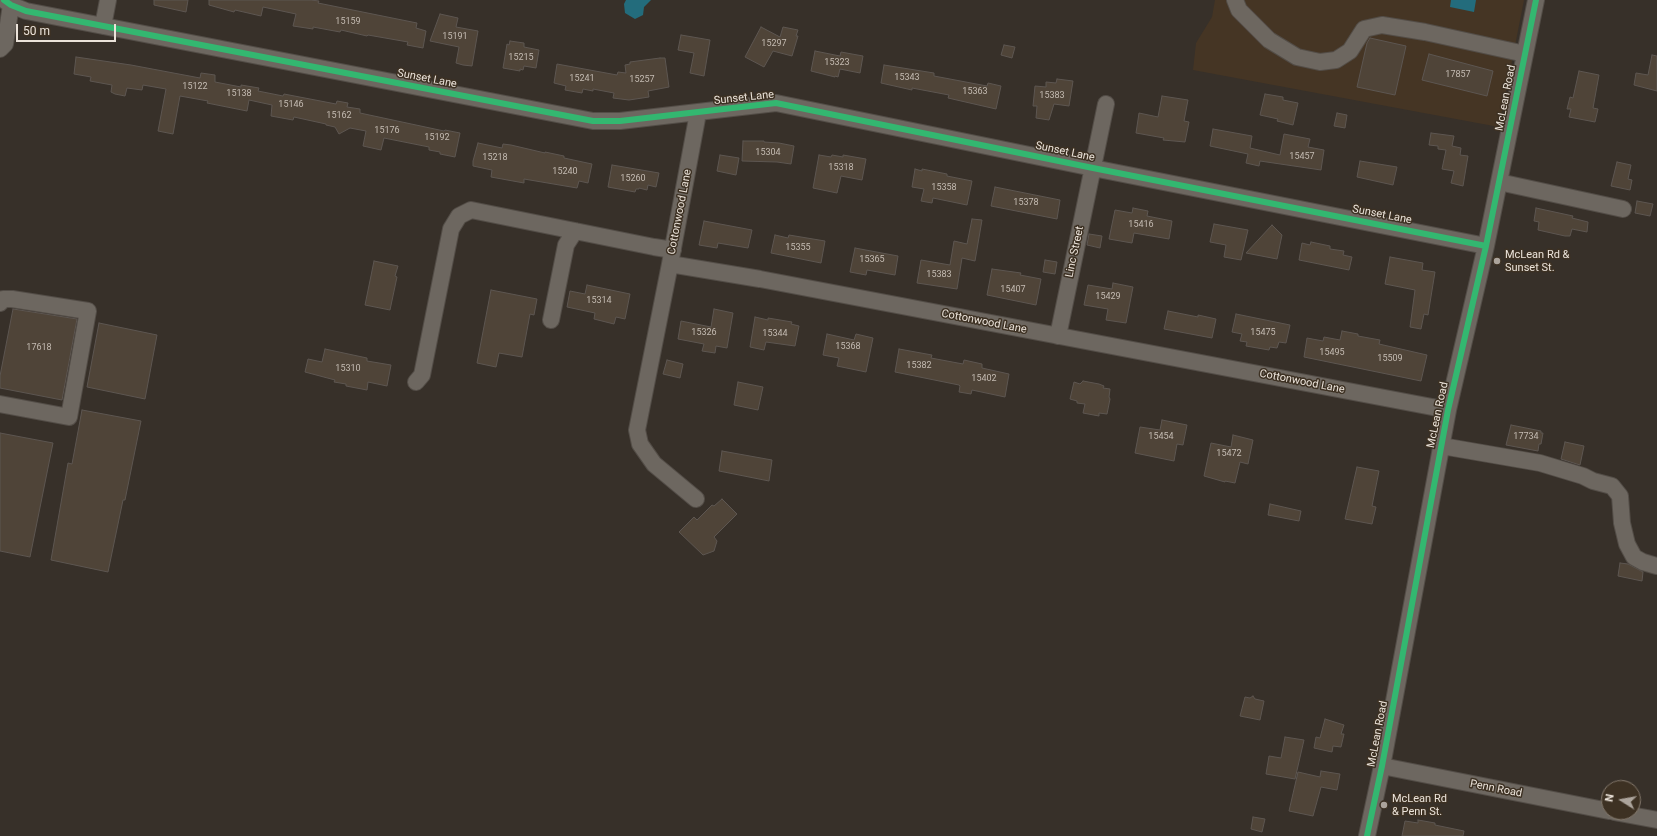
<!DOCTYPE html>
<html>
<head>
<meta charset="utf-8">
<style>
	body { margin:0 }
	#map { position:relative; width:1657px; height:836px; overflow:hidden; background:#373029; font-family:Roboto,sans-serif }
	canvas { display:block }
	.north { position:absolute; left:1601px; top:780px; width:40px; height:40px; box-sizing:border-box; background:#3d3123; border:1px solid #83786c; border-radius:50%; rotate:281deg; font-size:11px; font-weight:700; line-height:16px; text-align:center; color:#ebe3da }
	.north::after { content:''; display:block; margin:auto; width:14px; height:18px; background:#aca49c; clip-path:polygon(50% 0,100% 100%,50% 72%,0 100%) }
	.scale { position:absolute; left:16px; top:24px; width:100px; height:18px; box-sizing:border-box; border:2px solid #ebe3da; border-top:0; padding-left:5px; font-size:12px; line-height:14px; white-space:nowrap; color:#ebe3da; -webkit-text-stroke:3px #3d3123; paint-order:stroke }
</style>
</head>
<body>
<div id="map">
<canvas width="1657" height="836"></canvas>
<div class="north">N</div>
<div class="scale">50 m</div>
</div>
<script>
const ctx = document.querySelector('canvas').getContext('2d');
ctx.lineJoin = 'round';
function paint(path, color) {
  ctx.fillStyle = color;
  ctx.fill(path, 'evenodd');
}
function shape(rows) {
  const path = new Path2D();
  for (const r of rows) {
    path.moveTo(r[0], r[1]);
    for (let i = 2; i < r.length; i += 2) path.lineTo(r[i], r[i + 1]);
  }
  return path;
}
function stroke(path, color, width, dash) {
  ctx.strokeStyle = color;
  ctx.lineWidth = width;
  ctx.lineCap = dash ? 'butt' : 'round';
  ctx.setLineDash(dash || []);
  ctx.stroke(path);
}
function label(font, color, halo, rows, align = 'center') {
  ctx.font = font + ' Roboto,sans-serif';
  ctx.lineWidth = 3;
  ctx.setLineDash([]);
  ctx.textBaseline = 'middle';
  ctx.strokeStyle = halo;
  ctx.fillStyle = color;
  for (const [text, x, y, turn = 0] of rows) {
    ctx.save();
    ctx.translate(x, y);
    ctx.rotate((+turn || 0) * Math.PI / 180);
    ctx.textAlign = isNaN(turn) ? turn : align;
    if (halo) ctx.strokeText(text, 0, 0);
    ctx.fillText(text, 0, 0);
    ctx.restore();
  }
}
paint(shape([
	[1215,0,1524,0,1499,127,1193,70,1196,43,1212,17]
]), '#453524');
paint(shape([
	[626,0,651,0,644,7,643,15,635,19,625,13,624,4],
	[1451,0,1476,0,1474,12,1450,7]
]), '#236c7c');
const building = shape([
	[154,0,188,0,186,12,154,5,154,0],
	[209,0,311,0,319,1,318,3,417,23,416,28,426,31,423,48,407,45,408,42,368,35,367,36,341,30,340,32,313,27,313,29,293,26,296,14,263,7,261,16,235,10,234,12,209,5,209,0],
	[440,14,458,18,456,27,478,31,472,66,463,65,456,63,459,47,430,41,440,14],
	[761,27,780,37,783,27,798,30,796,36,798,36,792,56,773,51,764,67,745,57,761,27],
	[681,35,710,40,704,76,690,73,694,53,678,50,681,35],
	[1370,38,1406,46,1395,95,1357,87,1367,43,1370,38],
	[510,41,524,43,524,47,539,50,536,68,524,66,523,70,520,69,520,71,503,68,507,44,509,45,510,41],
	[1004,45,1015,47,1012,58,1001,55,1004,45],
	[815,51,840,56,841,52,863,56,860,73,840,69,838,77,835,76,835,77,811,71,815,51],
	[1429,54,1493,71,1487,96,1422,80,1429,54],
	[1652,55,1657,56,1657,91,1634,85,1636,73,1648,75,1652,55],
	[76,57,131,65,200,78,201,73,215,75,215,82,241,87,241,85,259,88,258,91,283,96,284,94,336,104,337,101,348,103,347,107,360,109,360,113,444,131,445,130,460,133,455,157,440,154,440,152,429,150,429,147,384,138,381,150,363,146,366,131,350,128,339,134,335,127,326,125,326,124,294,117,293,120,271,116,272,105,249,100,247,111,207,103,208,101,180,96,173,134,158,131,166,89,143,85,142,90,127,88,125,96,115,94,111,92,112,85,90,81,91,77,74,74,76,57],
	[660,58,665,58,669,87,648,91,649,97,629,100,613,98,614,93,593,89,593,91,583,89,582,93,565,90,566,86,554,83,557,64,617,75,618,72,626,73,625,65,630,64,630,62,660,58],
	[884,65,934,73,934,76,987,86,988,83,1001,86,996,109,948,98,949,95,912,88,912,90,881,83,884,65],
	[1579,71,1599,75,1593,108,1598,109,1595,122,1569,117,1571,109,1567,109,1570,97,1573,98,1579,71],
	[1057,79,1073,81,1069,106,1054,104,1049,120,1036,118,1037,106,1033,106,1035,86,1046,87,1046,82,1056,83,1057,79],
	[1265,94,1283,97,1283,100,1298,103,1293,125,1277,121,1278,119,1260,115,1265,94],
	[1162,96,1188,100,1184,121,1189,122,1185,142,1163,140,1164,138,1136,133,1139,113,1158,117,1162,96],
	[1337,113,1347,115,1345,128,1334,126,1337,113],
	[1213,129,1252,136,1250,148,1280,155,1284,134,1310,139,1308,147,1324,150,1321,170,1260,161,1259,166,1246,163,1248,154,1210,146,1213,129],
	[1431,133,1454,136,1452,146,1461,148,1460,155,1468,156,1463,186,1451,183,1454,171,1442,169,1446,150,1438,149,1438,146,1429,145,1431,133],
	[743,141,764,141,764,142,779,143,794,146,791,164,777,162,742,161,743,141],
	[478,143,502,148,503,144,511,145,545,153,545,152,564,156,564,158,592,164,588,183,579,181,577,188,524,179,524,183,491,177,492,170,473,166,473,161,478,143],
	[720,155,739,158,736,175,717,171,720,155],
	[819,155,831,157,832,155,843,157,843,155,866,159,862,180,841,176,837,193,813,188,819,155],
	[1360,161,1397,167,1393,185,1357,177,1360,161],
	[1617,162,1631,165,1628,179,1632,180,1630,190,1611,186,1617,162],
	[612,165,659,173,656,187,648,185,647,190,639,188,639,189,636,189,635,192,608,187,612,165],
	[915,169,922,171,922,169,947,174,947,176,972,181,967,205,933,198,932,203,921,201,924,189,912,187,915,169],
	[995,187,1060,200,1057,219,991,206,995,187],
	[1637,201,1653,204,1650,216,1635,213,1637,201],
	[1133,208,1148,211,1147,216,1172,221,1169,239,1134,233,1132,243,1109,239,1115,210,1132,213,1133,208],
	[1536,208,1573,216,1572,218,1588,222,1587,232,1572,229,1570,236,1565,236,1538,230,1539,222,1534,221,1536,208],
	[972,219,982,220,975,261,962,258,957,289,917,283,921,260,950,265,954,241,967,244,972,219],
	[704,221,752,230,748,248,718,243,717,248,699,245,704,221],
	[1214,224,1248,230,1241,260,1224,257,1226,245,1210,242,1214,224],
	[1272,225,1282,235,1277,259,1246,253,1272,225],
	[1089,234,1102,236,1100,248,1087,245,1089,234],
	[775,235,788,238,789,235,825,241,821,263,771,253,775,235],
	[1311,242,1330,246,1330,249,1344,251,1343,255,1352,257,1349,270,1299,260,1302,243,1310,245,1311,242],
	[855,248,898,256,895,275,867,270,866,275,850,272,855,248],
	[1390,257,1423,263,1422,270,1435,272,1428,315,1424,314,1421,329,1410,327,1415,290,1385,284,1390,257],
	[1045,260,1057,262,1055,274,1043,272,1045,260],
	[374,261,398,266,395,276,397,277,390,310,365,305,374,261],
	[992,269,1021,273,1020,275,1041,279,1036,305,987,295,992,269],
	[1113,283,1133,287,1126,323,1106,320,1108,309,1084,305,1088,285,1112,289,1113,283],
	[587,285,630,294,625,319,616,317,614,324,594,319,595,313,567,307,570,291,585,294,587,285],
	[491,290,537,299,534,315,530,314,522,357,499,353,496,367,477,363,491,290],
	[13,309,77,319,62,400,0,388,0,376,13,309],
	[714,309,733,313,727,348,716,346,715,353,702,351,704,344,678,339,681,321,711,327,714,309],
	[1168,311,1198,317,1198,315,1216,319,1212,338,1164,329,1168,311],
	[1236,314,1290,325,1286,343,1279,342,1277,348,1270,347,1269,350,1246,346,1247,342,1240,341,1242,334,1232,332,1236,314],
	[755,317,768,320,768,318,792,322,791,324,799,326,795,346,766,342,764,350,750,347,755,317],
	[99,323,157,335,145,399,87,387,99,323],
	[1342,331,1358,334,1358,336,1380,340,1379,344,1427,355,1421,381,1304,357,1307,338,1323,341,1324,337,1340,340,1342,331],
	[827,334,854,340,856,334,873,338,866,372,837,366,839,358,823,355,827,334],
	[325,349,367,358,367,361,391,365,387,386,368,382,367,390,346,386,346,384,334,382,335,380,305,372,308,359,322,362,325,349],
	[899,349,932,355,931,358,963,364,964,360,982,364,982,368,1009,374,1005,397,972,390,971,394,959,392,960,386,959,385,895,372,899,349],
	[667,360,683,364,680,378,663,374,667,360],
	[1083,381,1099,384,1104,386,1103,388,1110,389,1109,397,1110,399,1107,414,1099,413,1099,416,1083,413,1085,404,1077,403,1077,401,1070,399,1074,382,1080,384,1083,381],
	[738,382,763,387,758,410,734,405,738,382],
	[82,410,141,421,125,500,123,500,108,572,51,560,68,463,72,464,82,410],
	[1162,420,1187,425,1183,445,1177,444,1174,461,1135,453,1140,427,1160,430,1162,420],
	[1511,425,1541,431,1541,433,1543,433,1541,444,1539,444,1538,451,1506,445,1511,425],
	[0,433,53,443,30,557,0,551,0,433],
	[1233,435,1253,440,1248,464,1240,462,1235,483,1225,481,1225,482,1204,476,1211,443,1231,447,1233,435],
	[1565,442,1584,446,1580,465,1561,459,1565,442],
	[722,451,772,460,769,481,719,471,722,451],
	[1357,467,1379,471,1372,506,1376,507,1372,524,1345,519,1357,467],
	[722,499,737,514,714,537,717,541,714,551,703,555,679,532,694,517,697,520,712,505,714,506,722,499],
	[1270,504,1301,511,1299,521,1268,515,1270,504],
	[1620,563,1628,564,1643,572,1642,581,1618,576,1620,563],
	[1253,696,1255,699,1264,701,1260,720,1240,716,1245,697,1250,698,1253,696],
	[1325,719,1344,725,1341,734,1344,734,1341,747,1333,746,1332,752,1314,748,1316,737,1320,738,1325,719],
	[1285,737,1304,740,1295,779,1266,774,1269,756,1281,758,1285,737],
	[1321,771,1340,774,1337,790,1321,787,1313,816,1289,811,1298,772,1320,777,1321,771],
	[1253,817,1265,819,1262,832,1251,829,1253,817],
	[1418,820,1435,823,1435,825,1464,831,1463,836,1402,836,1405,821,1418,823,1418,820]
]);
paint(building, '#4f4438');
stroke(building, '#5d5651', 1);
const minor = shape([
	[4,0,11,5,26,11,593,121,620,121,776,103,1093,168,1486,246],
	[1235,0,1239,10,1269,40,1297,57,1320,62,1336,60,1350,51,1364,29,1382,25,1425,32,1525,54],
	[103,26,108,0],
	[0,49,5,44,11,5],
	[698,113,670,264,760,279,1448,410],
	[1499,182,1623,209],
	[670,264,637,430,640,444,654,464,696,499],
	[0,303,3,299,12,299,88,311,69,417,0,404],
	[551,320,566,245,575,231],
	[1058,336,1106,104],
	[416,382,422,375,451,229,459,216,471,210,654,247,673,250],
	[1442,446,1540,463,1583,476,1593,481,1612,486,1620,496,1622,523,1627,544,1634,557,1643,562,1657,566],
	[1382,766,1609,811],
	[1614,812,1657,820],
	[1367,836,1382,766,1448,410,1486,246,1536,0]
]);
stroke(minor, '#534d47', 18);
stroke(minor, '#6d6760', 16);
stroke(shape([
	[4,0,11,5,26,11,593,121,620,121,776,103,1093,168,1486,246],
	[1367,836,1382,766,1448,410,1486,246,1536,0]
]), '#33b770', 6);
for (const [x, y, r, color] of [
	[1497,261,4,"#aca49c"],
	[1384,805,4,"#aca49c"]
]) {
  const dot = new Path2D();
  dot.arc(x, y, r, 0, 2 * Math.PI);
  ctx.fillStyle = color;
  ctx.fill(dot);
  stroke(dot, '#3d3123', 1.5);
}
label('9px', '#c4bbb2', null, [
	["15159",348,22],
	["15191",455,37],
	["15297",774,44],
	["15215",521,58],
	["15323",837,63],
	["17857",1458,75],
	["15343",907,78],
	["15241",582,79],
	["15257",642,80],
	["15122",195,87],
	["15363",975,92],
	["15138",239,94],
	["15383",1052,96],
	["15146",291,105],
	["15162",339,116],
	["15176",387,131],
	["15192",437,138],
	["15304",768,153],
	["15457",1302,157],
	["15218",495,158],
	["15318",841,168],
	["15240",565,172],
	["15260",633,179],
	["15358",944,188],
	["15378",1026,203],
	["15416",1141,225],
	["15355",798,248],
	["15365",872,260],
	["15383",939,275],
	["15407",1013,290],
	["15429",1108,297],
	["15314",599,301],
	["15326",704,333],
	["15475",1263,333],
	["15344",775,334],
	["15368",848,347],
	["17618",39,348],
	["15495",1332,353],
	["15509",1390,359],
	["15382",919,366],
	["15310",348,369],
	["15402",984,379],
	["15454",1161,437],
	["17734",1526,437],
	["15472",1229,454]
]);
label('11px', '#ebe3da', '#3d3123', [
	["Sunset Lane",427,79,11],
	["Sunset Lane",744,98,-6],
	["McLean Road",1506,98,-79],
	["Sunset Lane",1065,152,12],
	["Cottonwood Lane",680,212,-79],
	["Sunset Lane",1382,215,11],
	["Linc Street",1075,252,-78],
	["Cottonwood Lane",984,322,11],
	["Cottonwood Lane",1302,382,11],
	["McLean Road",1438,415,-78],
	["McLean Road",1378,734,-79],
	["Penn Road",1496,789,11]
]);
label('11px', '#ebe3da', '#3d3123', [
	["McLean Rd &",1505,255],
	["Sunset St.",1505,268],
	["McLean Rd",1392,799],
	["& Penn St.",1392,812]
], 'left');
</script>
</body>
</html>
